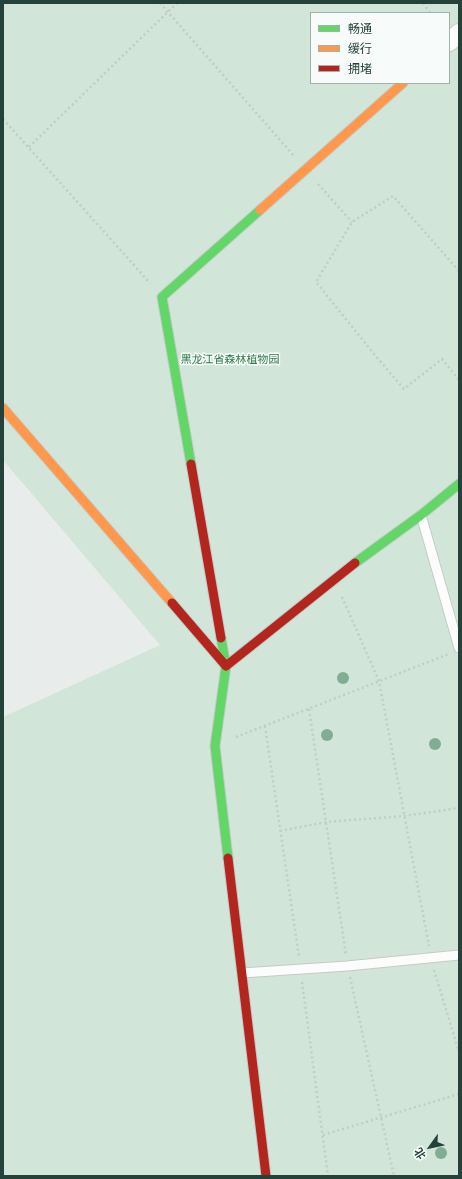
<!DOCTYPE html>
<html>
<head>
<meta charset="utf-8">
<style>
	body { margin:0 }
	#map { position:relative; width:462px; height:1179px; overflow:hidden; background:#e8edeb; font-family:"Open Sans","Noto Sans SC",sans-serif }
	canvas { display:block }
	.frame { position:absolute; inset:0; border:4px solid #24423a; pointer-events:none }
	.legend { position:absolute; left:310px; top:12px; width:140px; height:72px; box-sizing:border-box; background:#f7fbf9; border:1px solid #a3b1ad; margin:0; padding:5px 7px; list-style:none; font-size:12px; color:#24423a }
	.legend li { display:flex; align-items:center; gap:8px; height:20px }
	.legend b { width:20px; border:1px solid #a3b1ad }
	.north { position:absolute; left:410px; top:1127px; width:40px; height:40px; -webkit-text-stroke:3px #f7fbf9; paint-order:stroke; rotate:237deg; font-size:11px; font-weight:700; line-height:16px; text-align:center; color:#24423a }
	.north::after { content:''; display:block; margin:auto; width:14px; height:18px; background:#24423a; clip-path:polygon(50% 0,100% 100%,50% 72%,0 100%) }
</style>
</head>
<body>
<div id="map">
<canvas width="462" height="1179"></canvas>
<div class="frame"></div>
<ul class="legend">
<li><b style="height:5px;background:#63d668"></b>畅通</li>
<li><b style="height:5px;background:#ff974d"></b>缓行</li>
<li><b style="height:5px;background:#b3261e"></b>拥堵</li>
</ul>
<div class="north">北</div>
</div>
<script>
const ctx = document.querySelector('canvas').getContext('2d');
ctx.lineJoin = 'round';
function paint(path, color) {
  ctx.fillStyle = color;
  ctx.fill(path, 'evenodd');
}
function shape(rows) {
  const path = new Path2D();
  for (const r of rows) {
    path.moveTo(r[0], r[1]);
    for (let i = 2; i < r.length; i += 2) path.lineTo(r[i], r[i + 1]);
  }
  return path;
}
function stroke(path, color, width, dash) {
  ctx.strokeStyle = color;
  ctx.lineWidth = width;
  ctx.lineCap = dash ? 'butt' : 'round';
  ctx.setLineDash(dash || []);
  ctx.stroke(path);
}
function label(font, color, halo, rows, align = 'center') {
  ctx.font = font + ' "Open Sans","Noto Sans SC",sans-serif';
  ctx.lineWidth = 3;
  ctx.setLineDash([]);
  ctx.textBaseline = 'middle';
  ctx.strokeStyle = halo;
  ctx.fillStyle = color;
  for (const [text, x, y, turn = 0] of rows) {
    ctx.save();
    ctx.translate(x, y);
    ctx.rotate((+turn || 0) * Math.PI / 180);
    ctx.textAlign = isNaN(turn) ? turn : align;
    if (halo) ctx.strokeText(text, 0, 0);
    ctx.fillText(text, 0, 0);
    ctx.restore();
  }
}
paint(shape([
	[3,3,459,3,459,1176,3,1176,3,717,160,645,3,460],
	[311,13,449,13,449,83,311,83]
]), '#d1e6d8');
const lane = shape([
	[421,515,459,648],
	[242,973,347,966,459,955]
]);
const street = shape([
	[449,42,459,33]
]);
const fast = shape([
	[191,464,162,297,260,210],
	[355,563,421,515,459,484],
	[221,638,226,666,215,746,228,858]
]);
const slow = shape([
	[260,210,403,83],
	[3,408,172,603]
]);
const jam = shape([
	[191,464,221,638],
	[172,603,226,666,355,563],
	[228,858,266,1176]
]);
stroke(lane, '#c5cac8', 11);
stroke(street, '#c5cac8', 20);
stroke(fast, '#c3cbc8', 11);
stroke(slow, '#c3cbc8', 11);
stroke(jam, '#c3cbc8', 11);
stroke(shape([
	[160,3,294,156],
	[423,3,430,13],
	[3,119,150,283],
	[29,147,177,3],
	[318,184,352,222],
	[459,271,393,196,352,222,316,282,374,354,404,389,442,359,459,380],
	[342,597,379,681,429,946],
	[309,709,346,955],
	[265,726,299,957],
	[236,737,449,654],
	[280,831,326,822,404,816,459,808],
	[434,970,459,1052],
	[350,977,394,1176],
	[302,982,328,1176],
	[323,1135,459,1094]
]), '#c3ccca', 2.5, [2, 3]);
stroke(lane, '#fcfcfc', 9);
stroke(street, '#fcfcfc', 18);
stroke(fast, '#63d668', 9);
stroke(slow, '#ff974d', 9);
stroke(jam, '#b3261e', 9);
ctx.fillStyle = '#81ae93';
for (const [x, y] of [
	[343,678],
	[327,735],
	[435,744],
	[441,1153]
]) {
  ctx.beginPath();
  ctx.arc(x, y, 6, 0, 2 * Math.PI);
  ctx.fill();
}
label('11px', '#2d7a4b', '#f7fbf9', [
	["黑龙江省森林植物园",230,360]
]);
</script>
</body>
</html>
